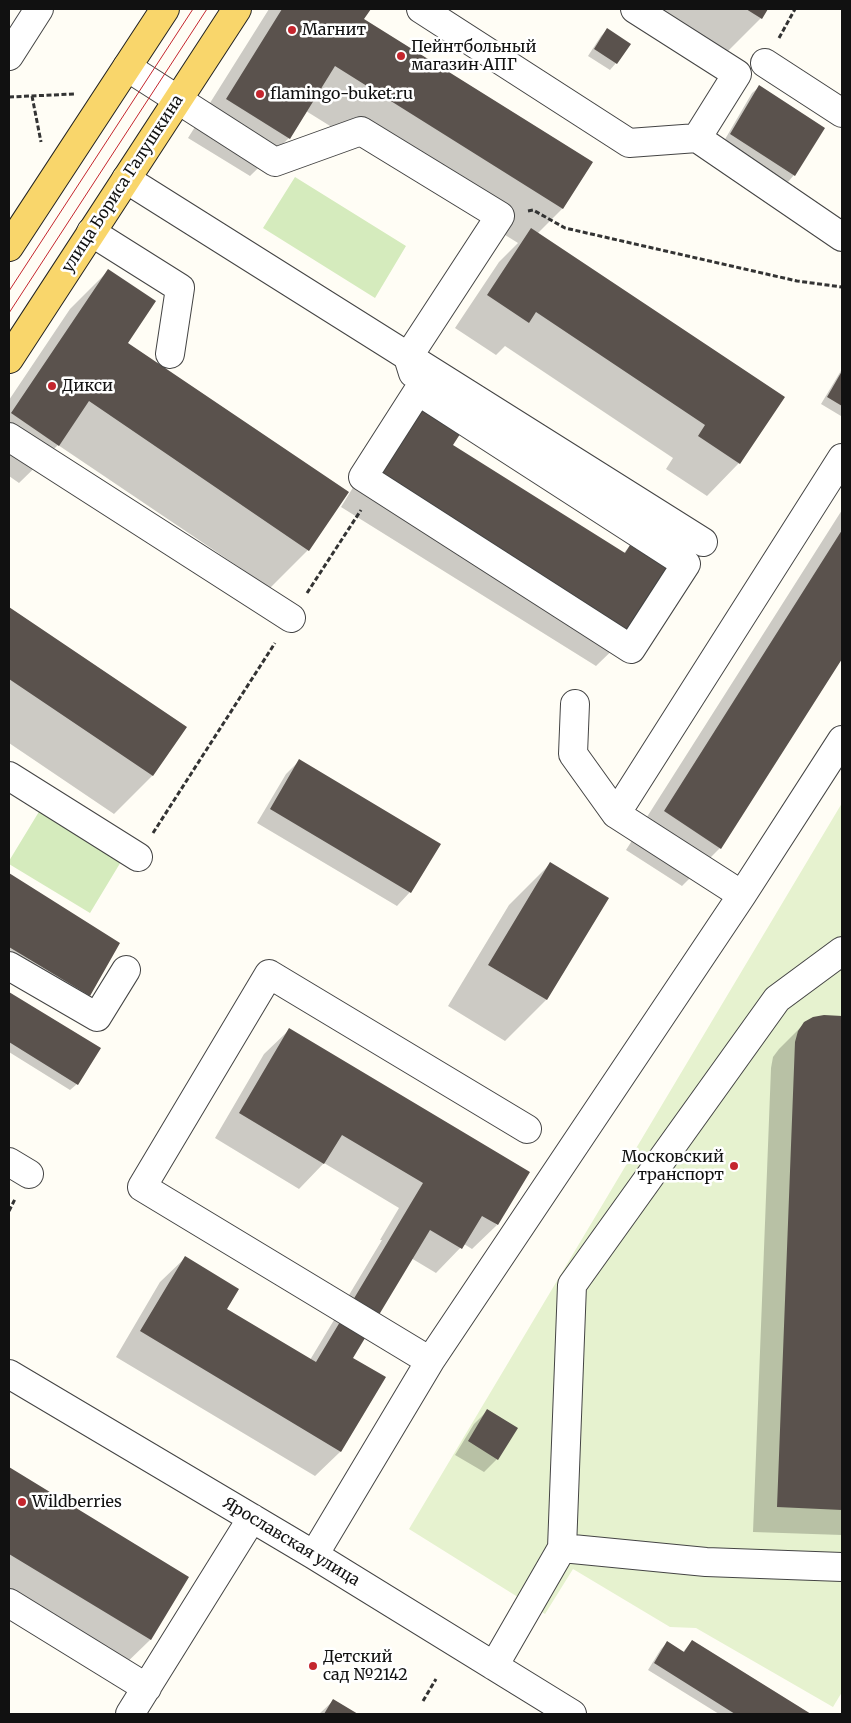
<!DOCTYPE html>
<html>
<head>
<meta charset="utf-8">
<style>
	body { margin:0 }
	#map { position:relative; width:851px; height:1723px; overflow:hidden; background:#fffdf5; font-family:Merriweather,serif }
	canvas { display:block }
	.frame { position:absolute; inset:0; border:10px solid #111; pointer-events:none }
</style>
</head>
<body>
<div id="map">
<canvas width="851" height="1723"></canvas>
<div class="frame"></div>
</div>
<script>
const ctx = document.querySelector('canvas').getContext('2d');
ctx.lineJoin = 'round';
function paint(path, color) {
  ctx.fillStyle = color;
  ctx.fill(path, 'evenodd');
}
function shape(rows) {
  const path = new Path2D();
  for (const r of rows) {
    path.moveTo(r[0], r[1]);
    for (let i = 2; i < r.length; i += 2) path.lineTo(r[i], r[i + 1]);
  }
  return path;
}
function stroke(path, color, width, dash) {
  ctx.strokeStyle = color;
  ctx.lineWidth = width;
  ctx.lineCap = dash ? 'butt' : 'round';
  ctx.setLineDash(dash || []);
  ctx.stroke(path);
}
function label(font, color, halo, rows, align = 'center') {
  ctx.font = font + ' Merriweather,serif';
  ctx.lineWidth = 5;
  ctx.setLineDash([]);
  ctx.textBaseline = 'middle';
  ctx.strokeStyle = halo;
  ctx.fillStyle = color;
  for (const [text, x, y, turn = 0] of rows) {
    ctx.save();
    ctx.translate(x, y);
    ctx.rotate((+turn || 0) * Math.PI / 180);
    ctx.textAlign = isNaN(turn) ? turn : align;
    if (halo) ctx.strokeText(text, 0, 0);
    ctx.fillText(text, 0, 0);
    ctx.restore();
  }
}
paint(shape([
	[295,177,406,246,375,298,263,228],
	[40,810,122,860,90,913,9,864,9,861]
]), '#d5ebbd');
paint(shape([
	[842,803,842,1692,833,1707,696,1628,670,1627,573,1569,545,1614,409,1529]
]), '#e6f2cf');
paint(shape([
	[269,9,369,9,363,20,591,163,562,209,537,234,739,463,707,496,666,469,673,458,505,346,496,355,455,328,499,262,518,243,306,111,289,138,250,176,188,138],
	[647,9,766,9,761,18,722,57],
	[607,30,616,63,610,70,588,56,601,36],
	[759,87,794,175,788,182,724,141,752,93],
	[109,270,126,343,308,550,270,588,58,445,19,483,9,476,9,400,70,309],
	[842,369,842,415,841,416,821,404],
	[386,434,451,446,623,554,630,546,629,634,596,666,341,507],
	[842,510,842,656,720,848,682,886,626,850],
	[9,609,185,727,152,776,114,814,9,743],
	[299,761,410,892,397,906,257,823,286,774],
	[550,864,546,1000,505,1041,448,1006,509,905],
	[9,875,118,943,89,995,83,1001,9,957],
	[9,993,99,1048,77,1084,70,1090,9,1052],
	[824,1016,842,1017,842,1535,753,1532,771,1068,773,1057,779,1049,805,1023],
	[289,1030,497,1225,472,1249,464,1244,436,1273,411,1258,349,1363,340,1452,315,1476,116,1357,160,1282,185,1258,225,1309,310,1360,382,1240,380,1240,399,1208,324,1163,299,1189,215,1138,264,1054],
	[487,1411,497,1459,484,1472,455,1455,474,1424],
	[9,1468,187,1577,150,1640,117,1672,9,1606],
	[692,1641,809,1714,719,1714,648,1670,661,1649,667,1643,683,1652],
	[333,1701,355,1714,319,1714]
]), '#0003');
paint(shape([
	[282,9,371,9,364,19,593,162,563,209,335,66,290,139,226,99],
	[746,9,768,9,762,19],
	[607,28,631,44,617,64,594,49],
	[759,85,825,128,795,176,730,134],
	[531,228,785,397,740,464,698,436,705,425,536,312,529,323,487,295],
	[108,269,156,301,128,343,349,492,309,551,89,401,59,446,11,413],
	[842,371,842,406,827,397],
	[418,400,464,428,453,445,625,553,630,545,670,570,630,634,373,474],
	[842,530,842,659,721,849,664,811],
	[9,607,187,727,153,776,9,679],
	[299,759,441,844,411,893,270,809],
	[550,862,609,898,547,1000,488,965],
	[9,873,120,943,90,996,9,947],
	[9,992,101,1048,78,1085,9,1042],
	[824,1015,842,1016,842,1510,777,1507,795,1042,798,1031,804,1022,813,1017],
	[289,1028,530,1172,498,1225,482,1216,462,1249,430,1230,353,1358,386,1377,341,1452,140,1331,185,1256,239,1289,227,1309,316,1362,423,1183,342,1135,324,1164,239,1113],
	[487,1409,518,1428,498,1460,468,1441],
	[9,1467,189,1577,151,1640,9,1554],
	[692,1640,811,1714,735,1714,654,1663,667,1641,684,1652],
	[333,1699,358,1714,324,1714]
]), '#5a524d');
const minor = shape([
	[421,9,629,143,697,138],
	[635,9,737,74,697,138,842,237],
	[9,56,39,9],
	[765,63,842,113],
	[127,67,275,162,361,131,500,216,408,357,413,373],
	[126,179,703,542],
	[91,232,180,288,170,354],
	[418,391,686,564,631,649,363,477,418,391],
	[9,437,291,618],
	[575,704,573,754,616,814],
	[9,776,138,857],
	[742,895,616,814,842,458],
	[9,966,97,1017,126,970],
	[9,1162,29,1174],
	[430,1361,142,1187,269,974,527,1129],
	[9,1374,314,1555,572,1714],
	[562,1548,572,1285,777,999,842,951],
	[314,1555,430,1361,742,895,842,740],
	[9,1603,147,1688],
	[494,1666,562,1548,706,1562,842,1567],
	[130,1714,252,1518]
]);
const major = shape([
	[9,247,165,9],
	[9,359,237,9]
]);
stroke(minor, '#444', 30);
stroke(major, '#222', 30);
stroke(shape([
	[779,38,795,9],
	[32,96,41,142],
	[9,97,74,94],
	[528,211,533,210,565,228,797,281,842,287],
	[307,593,361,510],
	[153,833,275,643],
	[9,1211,15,1199],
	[423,1701,436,1679]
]), '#333', 3, [5, 2.5]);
stroke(minor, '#fff', 28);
stroke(major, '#f9d66b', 28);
stroke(shape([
	[9,291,193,9],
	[9,313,207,9]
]), '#c4262e', 1);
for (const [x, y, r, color] of [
	[292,30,5,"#c4262e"],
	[401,56,5,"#c4262e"],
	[260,94,5,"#c4262e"],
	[52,386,5,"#c4262e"],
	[734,1166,5,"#c4262e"],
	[22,1502,5,"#c4262e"],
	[313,1666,5,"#c4262e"]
]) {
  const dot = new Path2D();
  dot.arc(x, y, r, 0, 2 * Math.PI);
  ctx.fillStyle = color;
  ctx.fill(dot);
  stroke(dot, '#fff', 2);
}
label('16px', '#111', '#fff', [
	["Магнит",302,30],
	["Пейнтбольный",411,47],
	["магазин АПГ",411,65],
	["flamingo-buket.ru",270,94],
	["Дикси",62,386],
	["Московский",724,1157,"right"],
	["транспорт",724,1175,"right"],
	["Wildberries",32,1502],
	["Детский",323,1657],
	["сад №2142",323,1675]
], 'left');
label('16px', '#111', '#fff', [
	["улица Бориса Галушкина",123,184,-57],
	["Ярославская улица",291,1542,31]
]);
</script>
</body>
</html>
